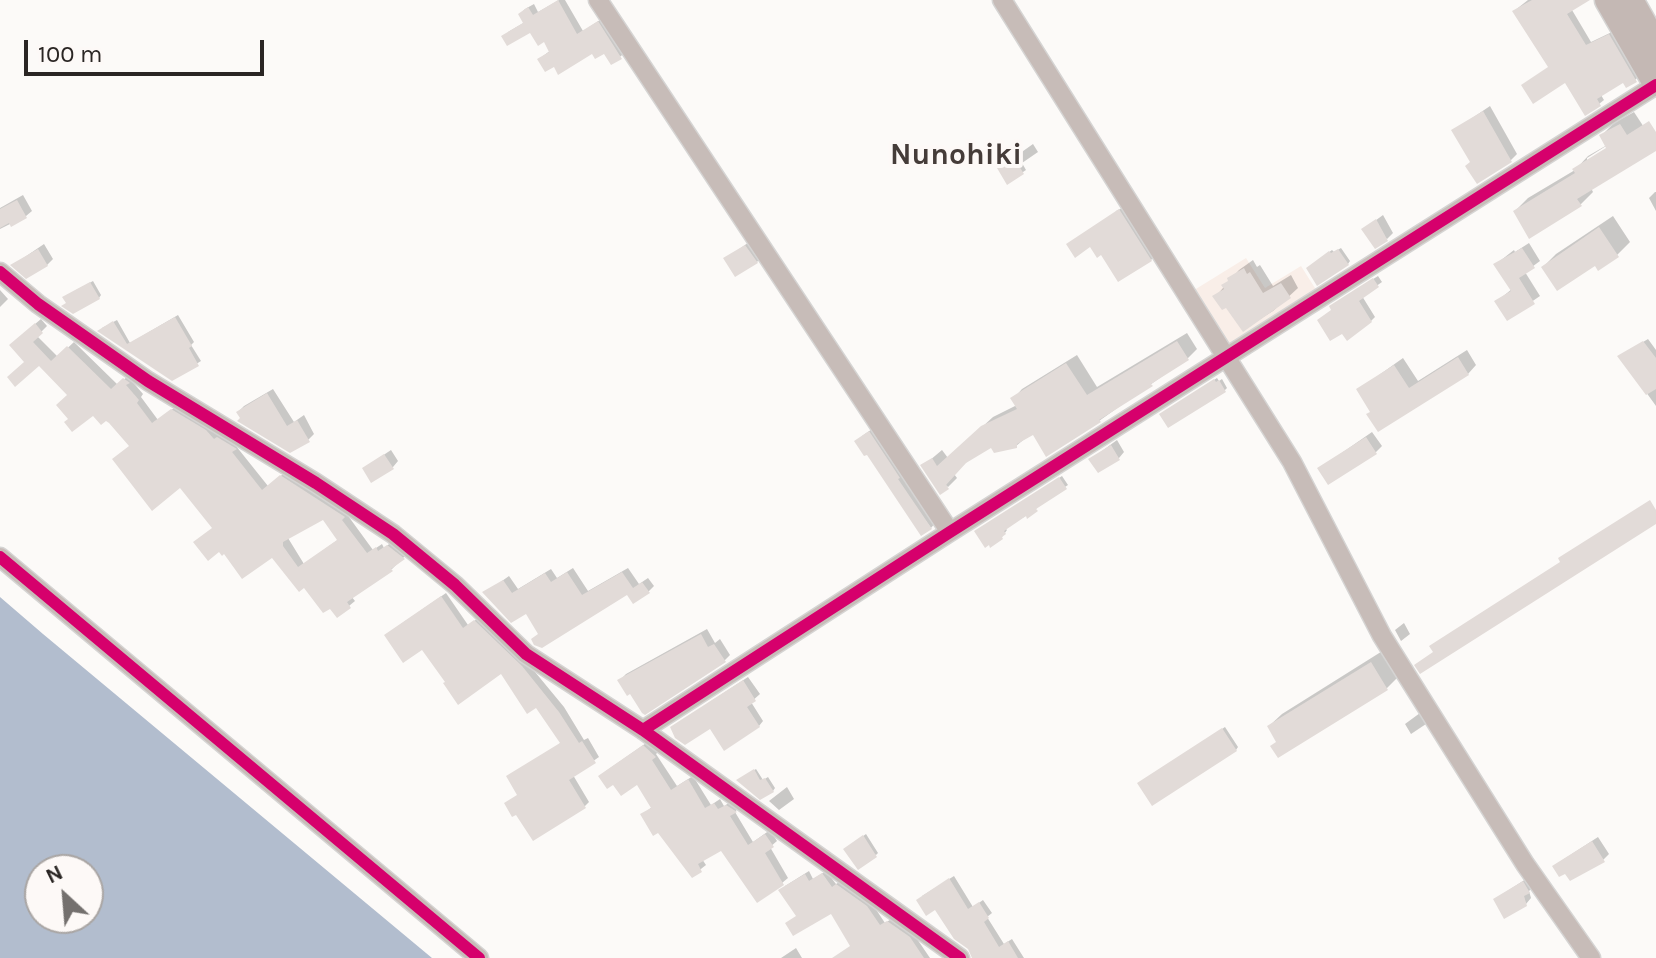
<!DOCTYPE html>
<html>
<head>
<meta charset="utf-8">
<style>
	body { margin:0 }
	#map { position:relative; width:1656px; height:958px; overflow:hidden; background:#fcfaf8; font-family:Karla,sans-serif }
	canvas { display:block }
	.north { position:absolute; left:24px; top:854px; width:80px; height:80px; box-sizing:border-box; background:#fdf9f7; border:2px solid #a9a5a3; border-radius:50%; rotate:334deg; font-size:22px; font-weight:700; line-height:32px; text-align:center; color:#2a2624 }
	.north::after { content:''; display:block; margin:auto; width:28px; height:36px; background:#74706e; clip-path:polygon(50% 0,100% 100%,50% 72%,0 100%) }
	.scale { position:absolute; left:24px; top:40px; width:240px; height:36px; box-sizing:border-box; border:4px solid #2a2624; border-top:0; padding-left:10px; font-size:24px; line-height:28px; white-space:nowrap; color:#2a2624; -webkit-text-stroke:6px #fdf9f7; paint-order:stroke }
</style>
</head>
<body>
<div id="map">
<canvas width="1656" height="958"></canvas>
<div class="north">N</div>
<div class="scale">100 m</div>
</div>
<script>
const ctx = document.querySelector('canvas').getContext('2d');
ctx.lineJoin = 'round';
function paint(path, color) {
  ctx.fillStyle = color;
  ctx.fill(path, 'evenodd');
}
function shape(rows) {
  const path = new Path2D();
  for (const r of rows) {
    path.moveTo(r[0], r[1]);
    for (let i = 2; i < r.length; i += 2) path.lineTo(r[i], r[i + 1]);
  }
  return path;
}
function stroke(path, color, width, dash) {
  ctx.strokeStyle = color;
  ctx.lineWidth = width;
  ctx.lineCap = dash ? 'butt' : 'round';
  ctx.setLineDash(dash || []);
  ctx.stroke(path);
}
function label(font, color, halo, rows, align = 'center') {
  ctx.font = font + ' Karla,sans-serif';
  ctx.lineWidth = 8;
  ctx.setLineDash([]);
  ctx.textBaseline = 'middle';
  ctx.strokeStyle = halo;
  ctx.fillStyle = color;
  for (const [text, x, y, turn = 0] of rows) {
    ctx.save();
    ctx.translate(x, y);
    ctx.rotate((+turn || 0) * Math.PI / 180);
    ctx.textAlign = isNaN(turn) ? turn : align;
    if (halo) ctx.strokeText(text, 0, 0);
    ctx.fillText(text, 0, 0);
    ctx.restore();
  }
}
paint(shape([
	[1246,258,1265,288,1301,266,1320,296,1228,353,1191,292]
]), '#f9eee8');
paint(shape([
	[0,597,43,634,432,958,0,958],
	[40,870,88,870,88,918,40,918]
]), '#b2bdce');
paint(shape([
	[559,0,565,0,583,31,603,18,626,52,612,63,604,51,593,52,555,65,539,59,551,50,545,39,530,30,508,32,525,22,520,14,525,9,534,4,538,12],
	[1528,0,1584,0,1572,10,1591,42,1614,31,1640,75,1635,80,1624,80,1601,95,1604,100,1599,104,1550,66,1514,11],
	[1490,106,1517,154,1511,160,1472,161,1453,131],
	[1634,112,1655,144,1591,188,1593,192,1580,205,1515,211,1528,198,1575,170,1588,156,1607,145,1601,136,1614,123],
	[1614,141,1616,144,1587,162,1587,158],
	[1033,144,1038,152,1022,163,1026,170,1023,172,1007,182,1002,166],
	[1655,192,1656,192,1656,211,1649,198],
	[23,195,32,211,26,216,0,229,0,208],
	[1122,208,1153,258,1151,260,1101,252,1116,211],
	[1383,215,1393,233,1387,239,1364,229],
	[1613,216,1630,242,1617,255,1596,263,1543,267,1556,254],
	[752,240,762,256,757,262,725,259],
	[1529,243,1540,261,1525,272,1540,296,1508,318,1497,301,1512,289,1496,264,1514,250,1515,252],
	[44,244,53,259,47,265,13,265],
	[1341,248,1350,261,1348,264,1311,266,1332,250,1334,252],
	[1253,260,1257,267,1260,265,1273,286,1291,275,1298,288,1273,311,1244,329,1227,305,1215,297,1239,270],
	[1378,276,1382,282,1362,296,1375,317,1371,321,1333,310,1335,303],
	[93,281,101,295,99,298,68,302,67,295],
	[0,290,8,299,0,307],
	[178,315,194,342,191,345,201,361,172,379,102,328,117,320,130,343],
	[41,319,47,326,37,336,58,357,74,342,118,385,130,374,131,380,143,394,141,397,158,420,178,405,211,425,220,436,223,433,240,443,236,446,268,486,287,471,346,513,373,550,382,544,384,548,393,541,408,553,392,569,351,596,355,601,338,615,272,555,214,527,180,485,131,445,110,421,93,414,70,419,69,395,40,363,26,362,16,340],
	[323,517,339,539,304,564,288,538],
	[1187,333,1197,349,1188,358,1099,421,1033,432,1016,446,992,445,976,453,954,474,957,478,948,487,923,466,942,450,948,458,993,417,1017,405,1013,399,1022,389,1077,355,1097,387],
	[1648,339,1656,350,1656,406,1620,356],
	[1467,350,1476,365,1468,374,1372,411,1358,390,1403,358,1418,381],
	[1217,378,1219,381,1222,379,1227,388,1225,390,1164,412],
	[273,389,294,422,304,415,314,434,308,440,242,418,238,412,244,406],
	[875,427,936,522,931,528,862,436],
	[1372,432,1382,446,1376,452,1320,468],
	[1117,440,1124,452,1119,458,1091,459],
	[391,450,398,461,393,467,364,468],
	[1062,476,1068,485,1037,505,1036,510,1005,528,1007,530,1002,537,979,529],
	[573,568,588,591,628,568,639,584,648,578,654,586,648,592,628,592,540,633,526,612,485,593,509,576,518,589,551,569,557,578],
	[446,593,468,625,480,617,526,661,564,707,584,740,588,738,599,757,573,775,589,802,585,806,517,812,519,794,561,742,536,705,502,671,447,681,422,648,391,631],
	[1404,623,1410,634,1401,641,1395,630],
	[707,629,715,643,720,639,730,655,724,661,620,680,626,674],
	[1384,650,1400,675,1387,688,1279,755,1278,741,1269,726,1282,714],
	[748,677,760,694,751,702,763,721,759,726,678,723],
	[1420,713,1426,724,1411,734,1405,724],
	[1225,727,1238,747,1236,750,1142,781],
	[649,741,659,751,656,754,677,786,693,776,711,805,720,799,724,806,732,801,740,806,735,812,753,842,770,830,777,841,770,847,788,878,782,883,721,848,702,859,706,865,692,876,658,830,643,814,652,807,638,782,606,771],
	[756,769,763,780,768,777,775,788,773,791,741,778],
	[787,787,794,799,779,810,769,801],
	[866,834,878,853,876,855,848,847],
	[1598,837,1609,854,1603,860,1566,871,1561,861],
	[809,871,813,879,826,871,836,884,841,881,871,902,885,923,893,918,913,933,930,958,837,958,852,945,832,911,798,915,785,886],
	[954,876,973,907,983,900,992,913,987,917,1004,944,1012,939,1024,958,972,958,973,951,936,907,922,896],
	[1529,877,1535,885,1529,891,1531,898,1526,904,1495,899],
	[796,948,802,958,781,958]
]), '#0003');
paint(shape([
	[558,0,577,34,598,21,622,59,611,65,604,54,595,59,592,54,558,75,554,67,545,72,537,59,549,52,544,42,538,46,530,33,507,46,501,36,523,23,518,14,528,7,533,15],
	[1532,0,1590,0,1567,14,1586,45,1609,34,1637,82,1626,88,1623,83,1597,99,1601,106,1585,116,1565,83,1533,104,1521,85,1548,67,1512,11],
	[1483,111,1512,162,1477,184,1465,166,1470,162,1451,130],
	[1649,121,1656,132,1656,151,1577,199,1582,206,1529,239,1513,211,1575,173,1572,169,1606,148,1599,135,1620,124,1627,135],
	[1014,158,1024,174,1007,185,997,168],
	[17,200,27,218,11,227,9,223,0,228,0,209],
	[1119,209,1152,261,1118,282,1101,255,1097,258,1090,247,1075,258,1066,244],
	[1376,219,1388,241,1375,249,1361,229],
	[1599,227,1619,257,1598,271,1595,266,1557,291,1541,267],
	[745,245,758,263,735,277,723,258],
	[1522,248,1535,268,1519,278,1535,304,1507,321,1494,301,1511,291,1493,264],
	[38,249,48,266,26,279,10,265],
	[1338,249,1349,265,1317,286,1306,268,1329,251,1331,253],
	[1244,268,1247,274,1250,272,1263,293,1281,283,1291,298,1243,332,1226,308,1222,310,1212,296,1224,289,1221,285,1228,281,1227,278],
	[1373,278,1379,287,1359,301,1372,322,1347,341,1342,334,1330,341,1317,320,1331,310,1329,306],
	[90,282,100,299,73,314,61,306,66,303,62,297],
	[175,317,192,346,189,348,199,366,172,381,97,331,113,321,127,344],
	[35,323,43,333,33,342,51,361,67,346,111,389,123,378,130,383,126,385,139,400,137,403,152,423,171,409,206,430,214,439,217,437,237,449,232,452,262,490,280,475,345,517,342,520,367,553,376,547,378,551,387,545,405,559,391,569,393,571,347,602,351,608,337,618,330,609,323,613,304,588,299,592,272,558,242,579,224,554,222,556,219,552,208,561,193,542,212,528,180,488,152,511,112,459,129,446,109,423,106,421,101,425,93,416,72,432,64,422,68,419,56,405,67,395,39,366,15,387,7,377,24,362,9,345],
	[323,520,337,540,298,567,283,546,283,542],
	[1177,341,1189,360,1151,384,1153,386,1099,420,1101,422,1046,457,1033,435,1017,444,1017,448,994,453,991,448,966,463,946,485,949,489,940,495,920,465,932,458,937,466,981,426,1017,409,1010,398,1066,363,1087,395],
	[1643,341,1656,358,1656,389,1646,395,1617,356],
	[1458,357,1469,375,1378,432,1366,414,1370,412,1356,389,1394,365,1409,388],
	[1214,379,1216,382,1219,380,1226,392,1168,428,1159,414],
	[267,393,287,426,297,420,310,442,290,453,237,421,240,418,236,412],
	[869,431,900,478,898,479,932,529,921,536,867,455,864,456,854,441],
	[1366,437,1377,454,1328,485,1317,468],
	[1111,445,1120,460,1098,473,1088,459],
	[384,454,394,469,371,483,362,468],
	[1059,477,1067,489,1036,509,1038,511,1027,519,1026,516,1004,531,1006,534,1002,537,1003,539,990,548,989,545,985,548,974,531],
	[1650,500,1656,510,1656,524,1420,674,1414,665,1433,652,1429,646,1560,562,1558,558],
	[567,572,582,595,622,572,633,588,642,582,650,593,633,604,627,595,542,648,534,645,531,639,538,634,526,614,511,623,482,592,503,580,512,593,545,573,551,582],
	[441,596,463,628,474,620,522,666,559,712,579,743,582,741,596,763,569,780,586,808,533,841,516,815,512,817,504,803,517,795,506,776,560,743,536,708,527,714,501,674,458,705,443,683,445,682,422,650,403,663,384,635],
	[701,634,708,647,714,644,726,662,645,715,642,713,630,694,627,696,617,680],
	[1371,662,1388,690,1278,758,1270,746,1276,742,1267,726],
	[743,680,756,701,747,707,760,727,724,751,710,729,685,745,675,738,670,727],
	[1222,728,1237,751,1152,806,1137,783],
	[643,745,656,757,652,760,671,790,688,779,705,808,714,803,718,809,726,805,737,812,730,816,748,845,765,834,774,847,765,853,784,885,757,903,721,851,698,864,702,872,692,878,658,833,653,836,640,814,651,808,637,785,621,796,613,785,607,789,598,776],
	[754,769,760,780,765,778,774,792,760,800,736,780],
	[863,835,877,857,858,870,843,849],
	[1592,841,1605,862,1570,881,1565,874,1559,877,1552,866],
	[822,873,832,887,836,884,867,906,880,925,887,921,910,937,924,958,832,958,850,946,831,914,793,936,785,923,796,916,778,890,805,874,809,881],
	[949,878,968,909,979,902,989,918,984,922,999,947,1008,941,1018,958,972,958,968,949,954,939,935,910,926,916,916,900],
	[1523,881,1530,893,1524,896,1527,906,1504,919,1493,899]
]), '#e2dbd8');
const minor = shape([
	[598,0,950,532],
	[1002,0,1292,462,1382,636,1525,864,1591,958],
	[0,272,38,304,148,381,316,483,393,534,455,585,526,654,643,730,960,958],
	[0,557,479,958],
	[643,730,950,532,1656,85]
]);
const highway = shape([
	[1608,0,1656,83],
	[1630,0,1656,46]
]);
stroke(minor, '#d5d4d3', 21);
stroke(highway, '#d5d4d3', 29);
stroke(minor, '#c7bcb8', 18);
stroke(highway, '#c4b8b4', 26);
stroke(shape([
	[0,272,38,304,148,381,316,483,393,534,455,585,526,654,643,730,960,958],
	[0,557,479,958],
	[643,730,950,532,1656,85]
]), '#d6006c', 12);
label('bold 30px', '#453c39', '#fdf9f7', [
	["Nunohiki",956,155]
]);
</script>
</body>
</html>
